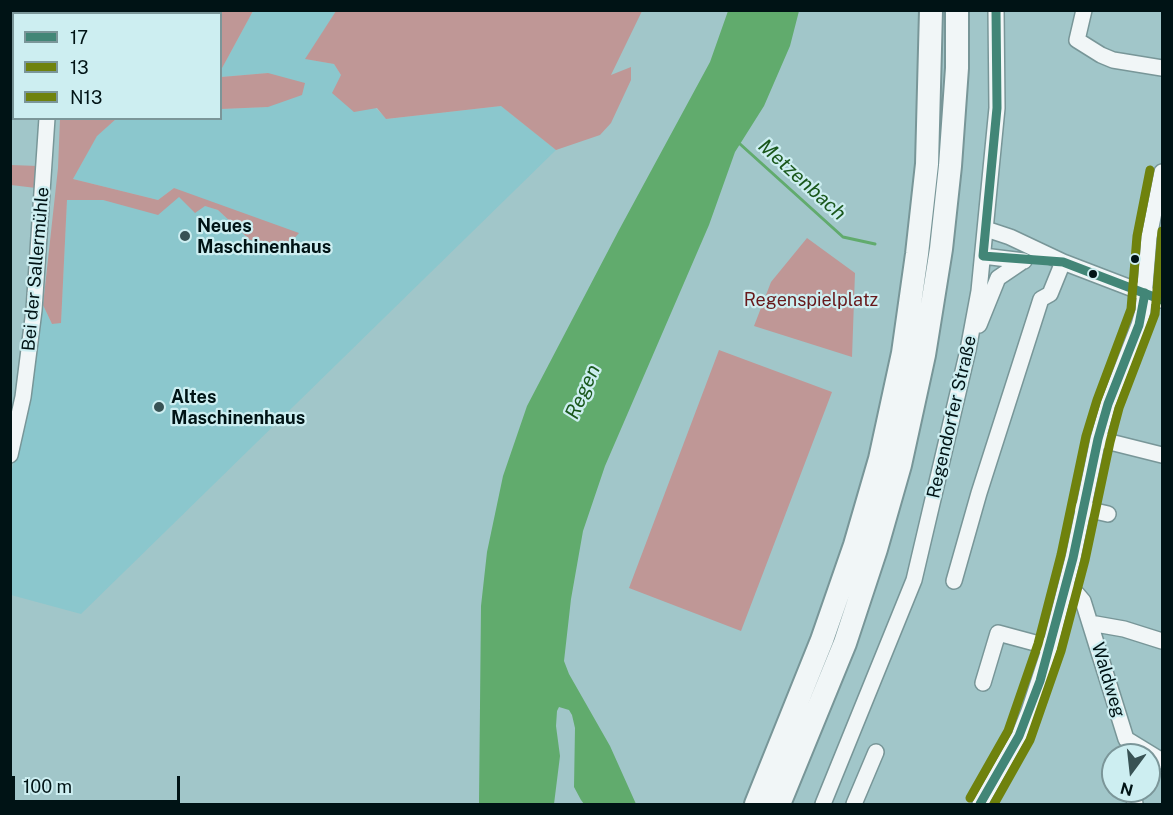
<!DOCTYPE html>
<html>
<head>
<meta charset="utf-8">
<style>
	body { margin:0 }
	#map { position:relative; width:1173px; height:815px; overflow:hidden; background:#a1c6c9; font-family:"Public Sans",sans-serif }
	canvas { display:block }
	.frame { position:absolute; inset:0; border:12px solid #001315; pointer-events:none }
	.legend { position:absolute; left:12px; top:12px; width:210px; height:108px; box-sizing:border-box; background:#cdeef1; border:2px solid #7b9699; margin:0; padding:8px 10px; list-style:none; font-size:18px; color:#001315 }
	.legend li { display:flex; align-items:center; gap:12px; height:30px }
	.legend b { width:30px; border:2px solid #7b9699 }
	.north { position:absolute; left:1101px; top:743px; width:60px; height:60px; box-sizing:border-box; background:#cdeef1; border:2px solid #7b9699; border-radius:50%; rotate:195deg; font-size:16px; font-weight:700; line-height:24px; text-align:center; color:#001315 }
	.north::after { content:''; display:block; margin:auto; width:21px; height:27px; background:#385254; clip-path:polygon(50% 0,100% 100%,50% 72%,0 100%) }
	.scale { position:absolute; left:12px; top:776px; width:168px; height:27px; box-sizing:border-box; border:3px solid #001315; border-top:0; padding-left:8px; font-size:18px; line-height:21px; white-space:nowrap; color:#001315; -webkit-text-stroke:4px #cdeef1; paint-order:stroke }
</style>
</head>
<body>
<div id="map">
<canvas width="1173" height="815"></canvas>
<div class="frame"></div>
<ul class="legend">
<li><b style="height:8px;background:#428677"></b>17</li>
<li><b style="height:8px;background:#6f820d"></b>13</li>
<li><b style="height:8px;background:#6f820d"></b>N13</li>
</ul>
<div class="north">N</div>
<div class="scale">100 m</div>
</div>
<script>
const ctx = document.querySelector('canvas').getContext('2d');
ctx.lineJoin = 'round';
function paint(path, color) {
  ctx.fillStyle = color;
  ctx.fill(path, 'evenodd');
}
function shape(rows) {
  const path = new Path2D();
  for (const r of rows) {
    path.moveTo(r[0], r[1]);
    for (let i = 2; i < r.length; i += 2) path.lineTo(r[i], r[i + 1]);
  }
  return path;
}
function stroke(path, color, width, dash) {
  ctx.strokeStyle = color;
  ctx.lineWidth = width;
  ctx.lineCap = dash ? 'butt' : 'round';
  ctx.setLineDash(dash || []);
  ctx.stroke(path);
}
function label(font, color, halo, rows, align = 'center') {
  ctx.font = font + ' "Public Sans",sans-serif';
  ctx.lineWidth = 4.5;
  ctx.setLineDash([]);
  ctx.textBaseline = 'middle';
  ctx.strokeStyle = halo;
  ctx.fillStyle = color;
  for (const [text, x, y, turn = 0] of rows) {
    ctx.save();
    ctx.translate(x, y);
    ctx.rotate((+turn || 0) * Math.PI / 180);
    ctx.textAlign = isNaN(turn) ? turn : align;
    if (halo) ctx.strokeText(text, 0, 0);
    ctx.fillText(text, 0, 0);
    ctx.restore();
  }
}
paint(shape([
	[253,11,336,11,306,59,334,64,341,75,387,119,501,106,556,150,81,614,11,595,11,473,27,409,43,305,52,324,61,322,67,200,103,200,130,206,179,197,218,210,250,240,292,241,174,188,158,200,73,179,97,135,116,119,220,118,221,109,268,107,268,73,221,77,221,70]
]), '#8bc7cd');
paint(shape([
	[158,10,253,10,253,11,221,70,220,14,157,13],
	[336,11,336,10,642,11,611,75,631,67,631,80,611,123,600,135,556,150,501,106,386,119,377,108,354,112,332,93,341,75,334,64,305,59],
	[268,73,305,83,302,95,268,107,221,109,221,77],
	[84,119,116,119,97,136,73,179,158,200,174,188,299,233,292,241,277,246,250,240,218,210,205,206,195,213,179,197,158,215,103,200,67,200,61,323,52,324,43,305,58,168,60,119],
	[11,165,38,166,36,188,11,185],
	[807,238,855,273,852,357,754,326,771,282],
	[719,350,832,392,741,631,629,588]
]), '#bf9796');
paint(shape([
	[728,11,799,11,790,46,764,106,735,152,709,225,605,466,583,531,571,599,564,661,569,674,610,746,636,804,584,804,581,800,574,787,575,728,572,715,569,710,559,707,557,711,556,726,560,756,554,804,479,804,481,606,487,552,503,476,527,406,619,230,710,62]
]), '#61ab6d');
stroke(shape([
	[740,144,843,237,875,244]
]), '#61ab6d', 3);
const minor = shape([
	[38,10,38,14],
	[1084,10,1077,40,1101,55,1113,60,1162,68],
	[986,229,1010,237,1063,262,1162,300],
	[983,256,1024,261],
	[979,325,998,278,1023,261],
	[1098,439,1162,455],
	[10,455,23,397,34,310,47,118],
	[1082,508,1108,514],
	[954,581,979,493,1041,299,1050,294,1063,262],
	[1065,590,1077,594,1083,601,1126,739,1162,761],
	[1090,623,1124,629,1162,641],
	[983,683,998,633,1050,647],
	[1133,791,1135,804],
	[823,804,914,580,968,350,979,291,997,108,996,10],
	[854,804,876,752],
	[980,804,1019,736,1029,711,1050,647,1073,558,1098,439,1108,404,1139,325,1143,311,1149,237,1162,172]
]);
const highway = shape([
	[756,804,822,640,855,545,880,459,903,353,917,254,927,164,931,10],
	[779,804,845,643,876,549,900,465,924,355,941,249,950,166,957,68,957,10]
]);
stroke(minor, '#789698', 18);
stroke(highway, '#789698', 26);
stroke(minor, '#f1f6f7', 15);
stroke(highway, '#f1f6f7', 22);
stroke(shape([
	[996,10,997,108,983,256,1063,262,1162,300],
	[980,804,1019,736,1040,681,1073,558,1098,439,1108,404,1139,325,1145,293]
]), '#428677', 9);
stroke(shape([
	[994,804,1030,740,1061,651,1085,560,1110,442,1119,408,1155,314,1162,231]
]), '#6f820d', 9);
stroke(shape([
	[970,798,1008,731,1038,644,1061,555,1086,436,1097,400,1131,309,1137,236,1150,170]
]), '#6f820d', 9);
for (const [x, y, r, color] of [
	[185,236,6,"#385254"],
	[1135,259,5,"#001315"],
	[1093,274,5,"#001315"],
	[159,407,6,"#385254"]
]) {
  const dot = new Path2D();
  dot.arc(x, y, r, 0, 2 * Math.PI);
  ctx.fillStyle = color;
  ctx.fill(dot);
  stroke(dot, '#cdeef1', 2);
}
label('bold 18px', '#001315', '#cdeef1', [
	["Neues",197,226],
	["Maschinenhaus",197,247],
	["Altes",171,397],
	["Maschinenhaus",171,418]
], 'left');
label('18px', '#001315', '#cdeef1', [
	["Bei der Sallermühle",36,269,-85],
	["Regendorfer Straße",952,417,-77],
	["Waldweg",1108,680,73]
]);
label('18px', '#67191b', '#cdeef1', [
	["Regenspielplatz",811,300]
]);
label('italic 20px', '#1a581c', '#cdeef1', [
	["Metzenbach",802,180,42],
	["Regen",583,392,-66]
]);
</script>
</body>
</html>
